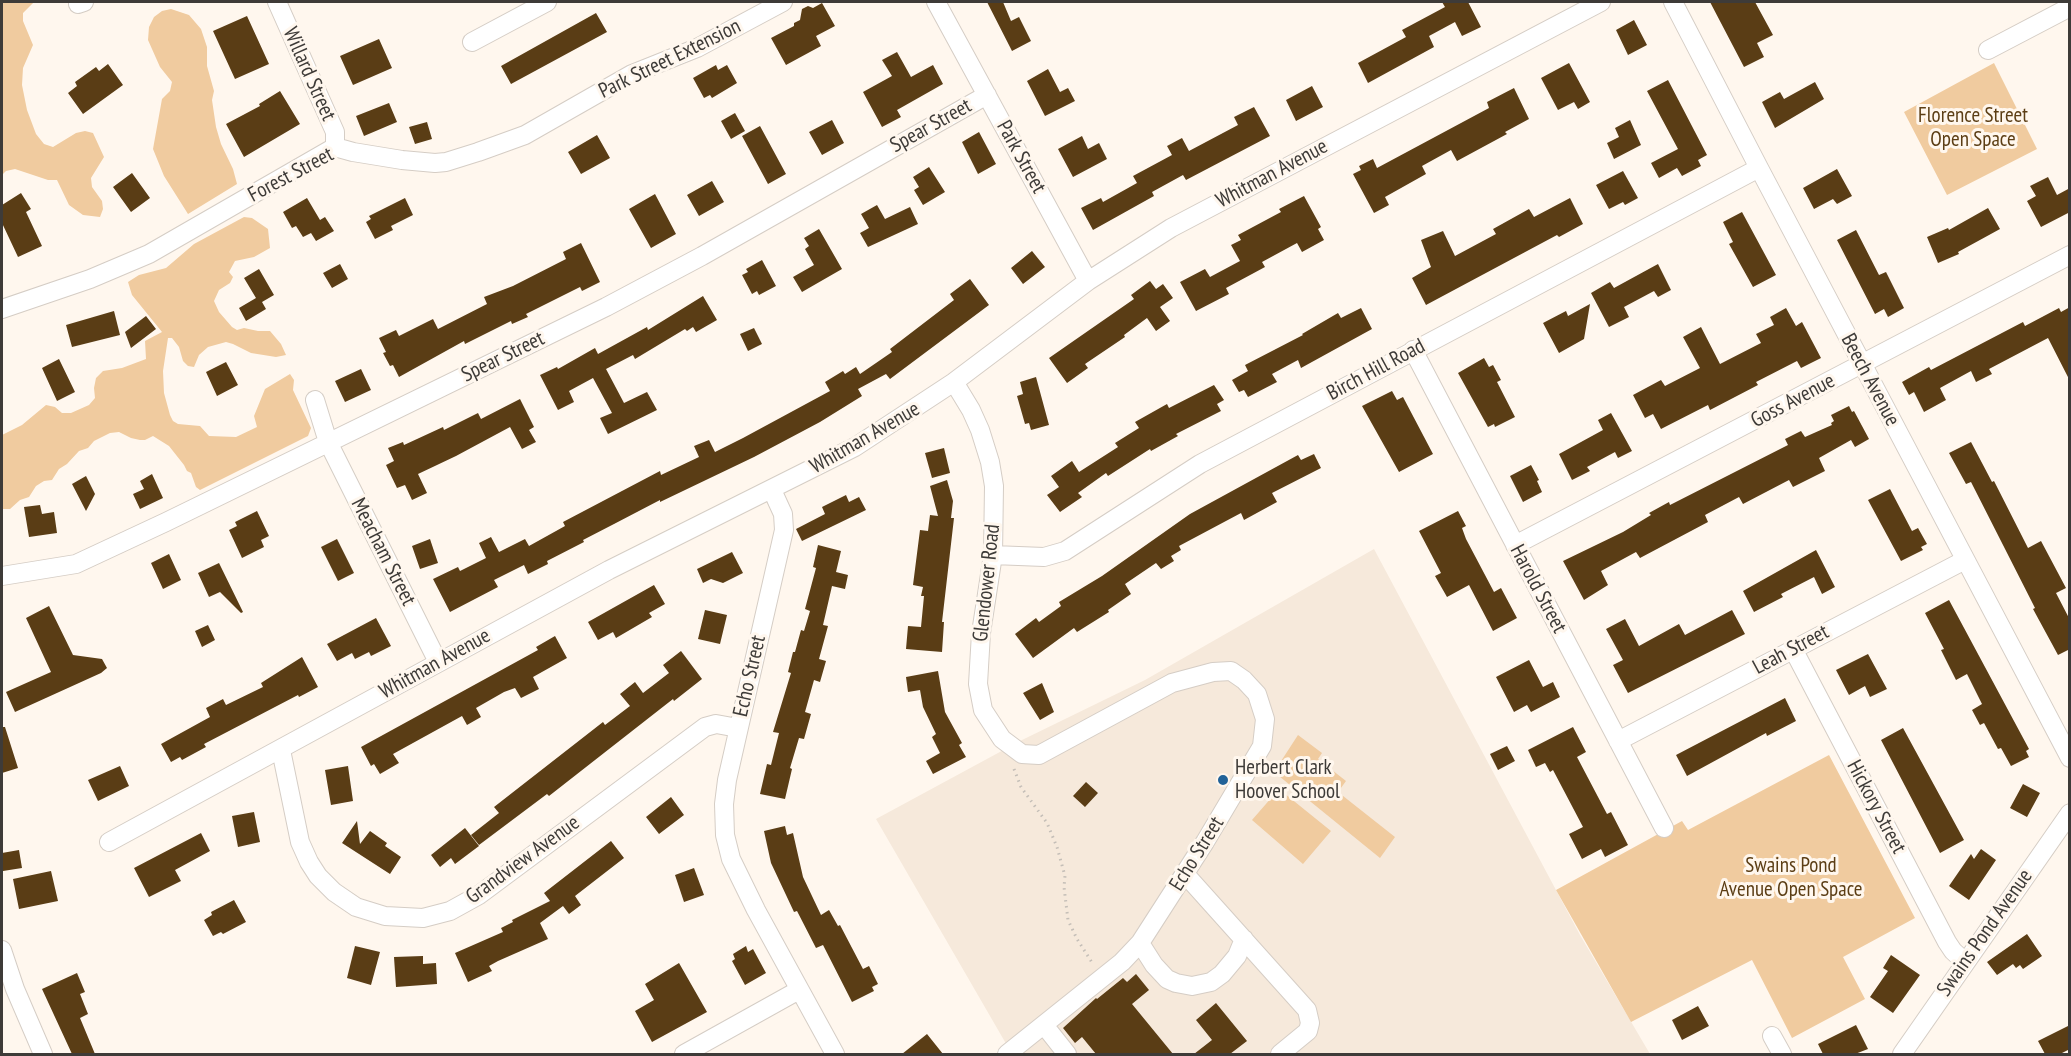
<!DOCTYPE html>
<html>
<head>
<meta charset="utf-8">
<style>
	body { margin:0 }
	#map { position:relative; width:2071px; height:1056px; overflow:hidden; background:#fff7ee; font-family:"PT Sans Narrow",sans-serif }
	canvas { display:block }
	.frame { position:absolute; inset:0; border:3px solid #3e3b38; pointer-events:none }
</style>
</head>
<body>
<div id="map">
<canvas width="2071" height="1056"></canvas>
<div class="frame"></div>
</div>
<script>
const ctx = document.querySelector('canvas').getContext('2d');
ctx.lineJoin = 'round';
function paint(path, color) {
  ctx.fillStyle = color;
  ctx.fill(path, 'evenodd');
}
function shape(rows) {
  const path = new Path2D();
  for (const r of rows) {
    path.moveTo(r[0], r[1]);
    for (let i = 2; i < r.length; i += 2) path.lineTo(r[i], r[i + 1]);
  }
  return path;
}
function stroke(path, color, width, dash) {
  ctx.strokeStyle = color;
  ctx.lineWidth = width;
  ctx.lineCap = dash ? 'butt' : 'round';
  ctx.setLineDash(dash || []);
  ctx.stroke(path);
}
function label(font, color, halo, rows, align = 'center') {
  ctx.font = font + ' "PT Sans Narrow",sans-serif';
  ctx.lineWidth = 6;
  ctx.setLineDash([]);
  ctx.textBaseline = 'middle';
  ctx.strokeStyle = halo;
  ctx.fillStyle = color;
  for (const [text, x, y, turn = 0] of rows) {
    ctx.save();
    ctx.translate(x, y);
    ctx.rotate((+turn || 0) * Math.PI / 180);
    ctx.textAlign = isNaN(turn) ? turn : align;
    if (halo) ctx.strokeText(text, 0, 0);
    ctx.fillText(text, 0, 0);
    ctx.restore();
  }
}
paint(shape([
	[1374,549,1580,935,1650,1054,1012,1054,876,819,1022,740,1145,680]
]), '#f6e9db');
paint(shape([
	[2,2,34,2,23,13,23,21,33,45,23,68,22,85,27,110,36,134,44,144,53,147,76,133,85,131,93,133,104,157,91,178,92,187,102,201,103,209,100,217,83,215,69,205,57,180,48,180,15,169,6,171,2,175],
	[171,9,189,15,201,29,207,47,207,66,214,91,212,100,216,127,221,144,233,169,237,184,188,214,164,176,153,149,162,99,170,91,172,82,160,67,148,40,149,27,154,17,162,11],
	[1994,63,2037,149,1947,195,1904,112],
	[244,217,252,218,268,229,270,248,254,257,235,261,229,272,233,277,230,283,219,290,214,301,219,312,232,327,237,330,244,328,258,331,270,331,281,344,286,355,276,357,251,353,233,344,226,342,208,347,199,355,194,367,188,366,183,361,179,347,172,338,168,338,163,371,164,393,170,415,173,421,178,424,200,426,209,436,236,437,257,427,254,416,265,389,290,374,294,380,293,390,311,428,308,436,200,490,196,487,191,473,187,471,184,465,169,446,153,436,145,440,140,440,131,438,119,432,110,433,94,441,88,448,79,451,67,464,59,469,52,480,44,481,36,486,29,497,20,500,10,509,2,509,2,435,22,425,46,405,55,407,62,413,71,413,89,405,95,398,94,388,96,378,103,371,122,368,146,359,145,341,162,332,132,295,128,282,139,275,166,268,194,244],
	[1298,735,1322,753,1318,759,1346,781,1338,792,1395,837,1380,858,1274,772],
	[1829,755,1915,918,1843,957,1865,999,1792,1038,1752,960,1631,1022,1556,890,1682,821,1688,830],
	[1279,789,1331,831,1303,864,1252,820]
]), '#f0cb9f');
paint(shape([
	[987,2,1003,2,1011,21,1019,17,1031,41,1012,51],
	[1442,2,1468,2,1481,27,1462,36,1455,22,1429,36,1434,47,1368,83,1358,63,1406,37,1402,30,1445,7],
	[1710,2,1755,2,1773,35,1757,43,1764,57,1744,67],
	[822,3,835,26,816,36,821,46,786,65,771,38,794,26,794,23,800,20,802,9,808,6,813,8],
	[596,13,607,32,511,84,501,66],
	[247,16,269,64,235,79,213,31],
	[1634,20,1647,45,1628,55,1616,30],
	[379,39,392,68,353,85,340,56],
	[897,52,911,77,933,65,943,84,897,110,901,117,882,127,863,92,892,76,882,60],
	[1569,63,1590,102,1578,109,1574,102,1558,110,1541,78],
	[108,64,123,85,83,114,68,93,77,86,75,82,96,67,99,71],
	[716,65,718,70,727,65,737,83,712,98,710,95,704,98,693,78],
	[1048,69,1060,92,1068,88,1075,101,1045,116,1027,81],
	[1668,80,1707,155,1698,160,1701,166,1682,176,1677,168,1659,178,1651,163,1678,149,1647,91],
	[1815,82,1824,99,1775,128,1762,102,1780,92,1784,99],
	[1312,86,1323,107,1296,121,1286,100],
	[1514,88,1529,119,1505,132,1507,134,1457,161,1451,150,1422,166,1426,174,1385,197,1389,205,1374,213,1353,174,1361,170,1359,166,1373,159,1377,168,1489,108,1487,102],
	[280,91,300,124,244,157,226,124,260,106,259,104],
	[389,103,397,122,364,136,356,116],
	[1254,107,1270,136,1186,180,1183,175,1152,192,1154,196,1093,230,1081,208,1101,198,1103,202,1137,183,1133,176,1172,155,1167,146,1182,138,1189,151,1238,125,1234,117],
	[735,113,745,131,731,139,721,121],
	[832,120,844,143,822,155,809,132],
	[1630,120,1641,145,1614,159,1607,143,1619,137,1615,128],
	[427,122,432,139,415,144,409,127],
	[760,126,786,174,768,184,742,136],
	[979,132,996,164,978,174,962,142],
	[597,135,610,158,581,174,568,152],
	[1082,136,1088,149,1099,143,1107,159,1073,177,1058,149],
	[929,167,945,192,923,205,914,190,919,187,913,177],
	[1837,169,1852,196,1837,204,1833,199,1814,209,1803,188],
	[1623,171,1638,198,1625,205,1623,202,1609,209,1596,185],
	[132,173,150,198,131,212,113,187],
	[2048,177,2057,195,2070,188,2070,212,2041,227,2027,201,2036,196,2030,186],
	[712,181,724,202,699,216,687,195],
	[21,193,31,209,26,212,42,246,18,257,2,223,2,205],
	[655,194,676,234,651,248,629,209],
	[1304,196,1321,227,1318,229,1324,240,1302,252,1297,243,1262,262,1265,267,1226,288,1229,294,1196,311,1180,282,1205,269,1210,277,1240,261,1231,245,1241,240,1238,235,1281,212,1279,209],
	[307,198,320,220,325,217,334,231,316,241,311,233,303,237,296,226,292,228,283,212],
	[405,198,413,215,391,226,393,230,375,239,366,222,371,219,369,216],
	[1570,198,1583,224,1559,237,1557,235,1426,305,1412,278,1431,267,1421,240,1443,231,1455,256,1496,234,1493,229,1529,209,1534,217],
	[877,205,885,219,910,207,918,224,868,247,860,233,869,228,861,214],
	[1988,208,2000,229,1958,252,1959,254,1938,263,1927,237,1948,228,1949,230],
	[1742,212,1776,275,1753,287,1729,244,1733,242,1723,222],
	[819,229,842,269,802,292,793,277,814,265,805,249,809,246,804,238],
	[1856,230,1879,275,1886,272,1904,308,1888,317,1884,309,1875,314,1837,240],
	[581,243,600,282,582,291,580,287,526,314,528,317,512,324,511,321,465,344,464,341,399,377,393,365,390,366,383,353,386,352,379,338,396,330,399,336,433,319,438,329,487,304,484,297,513,286,566,259,563,252],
	[1032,251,1045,267,1023,284,1011,268],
	[762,260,776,286,759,295,757,291,752,294,742,275,748,272,746,269],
	[340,264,348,279,332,288,323,273],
	[1658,264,1671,290,1658,297,1654,291,1624,307,1629,317,1609,327,1591,293,1610,282,1614,288],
	[259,269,274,295,262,302,266,309,246,321,239,308,256,298,244,278],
	[970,279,989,305,890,379,886,374,858,389,862,396,820,422,754,457,660,502,660,500,614,524,583,540,584,542,547,561,548,564,528,574,524,565,494,580,498,587,450,612,433,579,458,567,460,571,486,558,479,543,491,537,499,552,525,539,529,546,565,526,563,522,660,471,661,475,699,457,694,446,709,440,715,452,743,438,830,391,825,382,843,371,845,374,856,367,860,374,892,352,890,349,954,300,950,294],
	[1150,281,1156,289,1163,284,1173,298,1160,307,1170,321,1156,331,1147,318,1124,335,1125,337,1085,364,1088,368,1067,383,1049,358,1134,299,1131,295],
	[703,296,717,320,696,332,693,327,687,331,685,329,635,359,633,355,606,369,624,403,647,392,657,410,608,434,600,418,612,413,593,378,569,391,574,402,558,410,540,375,557,367,558,369,595,348,598,354,647,327,648,330],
	[1590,304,1584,339,1559,353,1543,323,1566,311,1568,316],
	[2070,307,2070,381,2048,338,1989,369,1992,374,1976,382,1971,371,1940,388,1946,400,1924,412,1914,392,1909,395,1902,382,1929,367,1931,370,2023,322,2025,326,2059,308,2061,312],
	[1361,308,1372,329,1301,368,1298,360,1272,374,1277,382,1248,397,1244,390,1239,392,1232,380,1248,371,1245,365,1303,335,1302,334,1338,313,1341,318],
	[1786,308,1796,326,1802,322,1821,358,1801,368,1797,361,1756,382,1758,385,1710,410,1708,405,1661,429,1653,414,1645,418,1633,395,1661,380,1665,386,1700,368,1683,337,1701,327,1720,364,1761,343,1756,334,1774,325,1770,317],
	[114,311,120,335,72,347,66,325],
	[146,316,156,329,131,348,125,332],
	[754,328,762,344,748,351,740,334],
	[1484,358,1489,367,1493,365,1501,380,1497,382,1515,417,1495,427,1494,424,1488,427,1458,373],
	[59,359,75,392,57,401,42,368],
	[226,362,238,385,217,396,206,372],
	[361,369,371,390,345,402,335,381],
	[1036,377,1049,425,1031,430,1029,423,1025,424,1017,396,1023,394,1020,382],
	[1214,385,1224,400,1217,404,1221,411,1176,434,1178,436,1151,451,1150,449,1108,476,1106,473,1078,493,1082,497,1060,512,1047,495,1059,487,1051,476,1072,461,1079,472,1118,447,1115,443,1139,428,1135,422,1167,404,1169,408],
	[1392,391,1397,400,1403,397,1433,454,1399,472,1362,406],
	[520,399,534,427,529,430,536,442,522,449,510,427,456,456,418,474,427,493,412,500,405,485,397,488,386,465,394,461,388,448,403,442,404,445,443,427,444,430,478,413,481,419],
	[1849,406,1852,412,1854,411,1869,439,1855,447,1851,440,1819,458,1825,471,1793,487,1789,480,1743,504,1739,497,1705,515,1708,522,1640,558,1636,552,1601,571,1608,585,1584,600,1563,561,1623,532,1651,515,1649,513,1669,502,1670,505,1788,445,1785,439,1801,431,1805,437,1832,425,1831,423,1834,421,1831,415],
	[1611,413,1632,451,1618,458,1615,452,1587,467,1590,471,1572,480,1559,454,1603,430,1598,420],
	[1971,442,1992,482,1994,481,2028,548,2041,541,2066,588,2056,593,2070,620,2070,649,2058,655,2033,609,2035,608,1971,482,1966,484,1949,453],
	[944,448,950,473,932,478,925,453],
	[1314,454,1321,468,1272,493,1277,502,1244,520,1241,513,1179,546,1181,550,1171,556,1174,561,1161,569,1156,563,1125,584,1131,594,1108,610,1109,612,1077,632,1074,628,1033,658,1015,634,1036,618,1039,622,1061,606,1059,602,1102,576,1190,514,1298,455,1301,460],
	[1531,465,1539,480,1537,481,1542,492,1523,502,1510,476],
	[152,474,163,498,140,509,133,494,144,489,140,481],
	[86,476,95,494,86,511,72,484],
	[947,480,953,501,951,518,954,518,942,622,944,622,942,652,906,649,908,626,921,627,924,596,921,596,923,587,913,585,920,530,928,531,930,515,938,516,930,486],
	[1890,489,1912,531,1918,528,1927,544,1921,547,1923,550,1901,561,1868,500],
	[846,495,849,502,859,497,866,510,802,541,796,529,825,514,822,507],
	[40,505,42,514,54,512,57,533,29,537,24,507],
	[257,511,269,536,261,540,264,547,242,558,229,530,237,526,235,522],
	[1458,511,1466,526,1462,528,1466,539,1494,592,1501,588,1517,618,1493,631,1469,585,1447,597,1435,576,1441,573,1419,531],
	[337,539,354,573,338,581,321,547],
	[430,539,438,563,420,569,412,546],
	[818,545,841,551,836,572,848,575,845,589,832,586,823,625,828,626,819,659,826,661,820,682,814,680,805,712,811,714,804,739,799,738,790,768,792,769,785,799,760,794,767,764,771,765,779,733,773,732,791,673,788,672,793,652,795,652,801,630,804,631,810,611,805,609,816,568,813,567],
	[1816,550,1835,587,1822,594,1814,577,1781,594,1783,597,1754,612,1743,591],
	[732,552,743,573,723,583,711,579,703,583,697,569],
	[169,554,181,580,163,589,151,563],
	[219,563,243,612,241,613,220,592,209,597,198,573],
	[654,585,665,604,649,613,652,617,616,638,613,632,598,640,588,622],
	[1949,600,2029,749,2026,751,2029,757,2011,766,2001,748,1998,749,1984,723,1980,725,1972,710,1982,704,1967,674,1956,680,1941,650,1944,649,1925,613],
	[49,606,73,655,102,659,107,668,101,673,15,712,6,692,51,672,26,618],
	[705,610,727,615,720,644,698,639],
	[1732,610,1745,634,1628,693,1613,665,1623,660,1606,629,1625,619,1639,646,1679,624,1685,635],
	[376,618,391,646,371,656,369,652,355,659,352,653,337,661,327,644],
	[208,625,215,640,202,647,195,631],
	[555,636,567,658,533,677,539,689,521,698,515,688,504,692,476,708,481,717,467,725,462,716,393,754,399,763,380,774,374,764,371,766,361,747,538,650,536,647],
	[681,651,702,679,674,701,673,699,549,796,547,794,479,845,471,835,499,813,494,807,603,722,605,725,630,706,620,694,635,682,643,693,669,673,663,665],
	[1868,654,1887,689,1870,697,1865,686,1849,695,1836,670],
	[302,657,318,687,299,697,298,695,204,744,206,747,182,760,180,757,171,762,161,744,210,717,206,708,223,699,226,705,263,687,261,683],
	[1529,660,1543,687,1553,682,1560,697,1531,712,1527,705,1514,712,1496,677],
	[938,671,945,712,962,743,959,745,966,757,933,774,926,761,940,753,932,737,936,734,923,707,920,690,908,692,906,677],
	[1042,683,1054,712,1040,720,1023,693],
	[1785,698,1796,721,1767,736,1766,733,1687,776,1676,755],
	[2,727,5,727,18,768,2,773],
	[1573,727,1586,752,1577,757,1607,814,1611,812,1628,845,1605,857,1601,849,1582,859,1569,834,1583,827,1553,770,1550,772,1545,763,1536,767,1528,750],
	[1903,728,1964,840,1940,853,1881,740],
	[1507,746,1515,761,1498,770,1490,754],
	[120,766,129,786,98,801,88,780],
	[348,766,353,801,331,805,325,770],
	[1086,782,1098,793,1085,807,1073,796],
	[2023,784,2040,793,2027,817,2010,808],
	[671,797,684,815,659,834,646,817],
	[254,812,260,842,238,847,232,816],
	[357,821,360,844,370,831,387,843,385,846,401,857,390,874,342,843],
	[785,826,787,835,793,833,803,877,821,915,829,910,838,926,840,925,863,969,869,966,878,984,872,987,874,991,852,1002,823,945,816,948,797,911,794,912,771,863,764,831],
	[465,828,479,846,455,864,451,858,440,867,431,855],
	[201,833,210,851,175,870,181,881,149,897,134,868],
	[611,841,624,858,575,896,581,905,569,914,563,906,540,923,548,939,498,961,489,966,492,971,468,982,455,953,503,932,501,928,513,922,512,920,550,901,544,893],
	[1981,849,1996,860,1969,900,1949,886,1971,854,1974,859],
	[19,850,22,868,3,871,2,853],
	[694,868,704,895,684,902,675,875],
	[51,871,58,901,19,909,13,879],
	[234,900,246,922,223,934,221,932,213,936,204,920,212,915,211,912],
	[2027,934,2042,956,2023,969,2020,965,2016,968,2013,964,1997,975,1987,962],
	[355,946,380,952,371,985,347,978],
	[746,946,748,952,753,949,766,973,745,985,732,961,735,959,733,954],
	[1891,955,1920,975,1893,1013,1870,997,1888,971,1883,968],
	[423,956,423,964,436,963,437,984,396,987,394,957],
	[679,963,707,1012,652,1042,635,1011,654,1000,645,984],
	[77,973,85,992,80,994,88,1014,80,1018,95,1054,72,1054,42,989],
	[1136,974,1149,990,1132,1004,1173,1054,1096,1054,1082,1037,1075,1043,1063,1028,1096,998,1097,999,1123,978,1127,982],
	[1216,1003,1247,1041,1230,1054,1194,1054,1212,1040,1196,1020],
	[1698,1006,1709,1026,1682,1040,1672,1020],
	[1856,1025,1868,1049,1855,1054,1823,1054,1818,1044],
	[2070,1025,2070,1049,2060,1054,2045,1054,2038,1041],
	[927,1034,943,1054,902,1054]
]), '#5a3d15');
const minor = shape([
	[277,2,335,132,335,147],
	[936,2,1088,281],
	[1673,2,1759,168,2070,758],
	[78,4,84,2],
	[472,42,547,2],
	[1988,50,2070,7],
	[335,147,353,152,402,160,435,163,446,162,478,152,525,135,632,74,697,48,783,2],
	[2,309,90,279,149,254,335,147],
	[1413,350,1664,828],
	[954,382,971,410,980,430,990,462,994,486,993,555,981,633,978,684,983,710,1002,739,1022,754,1039,755,1172,683,1213,672,1231,671,1244,680,1257,694,1265,719,1262,746,1205,842,1140,943,1122,962,1007,1054],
	[315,400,328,442,438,662],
	[772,490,783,514,784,530,727,780,724,804,725,835,731,859,756,910,835,1054],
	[1515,545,2070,255],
	[993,555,1044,557,1065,551,1200,464,1759,168],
	[2,576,76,564,166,522,606,307,702,256,987,95],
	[1793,649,1947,942,1953,951,1965,962],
	[1618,741,1965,560],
	[281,750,300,842,309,862,318,876,334,892,356,907,385,916,423,918,450,911,479,895,705,727,716,724,738,728],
	[109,842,609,570,855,447,954,382,1088,281,1171,228,1601,2],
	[1185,874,1307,1010,1310,1023,1308,1031,1280,1054],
	[1140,943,1154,965,1167,979,1176,983,1192,986,1211,982,1222,974,1237,956,1244,939],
	[2,950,15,989,43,1054],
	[1044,1025,1067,1054],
	[1772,1036,1782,1054],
	[684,1054,799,990],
	[1902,1054,2070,813]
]);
stroke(minor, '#d5cdc5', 20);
stroke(shape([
	[1014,769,1021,787,1047,823,1057,847,1065,876,1064,887,1068,920,1077,939,1093,964]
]), '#c4beb7', 3, [1.5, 4.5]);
stroke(minor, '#fff', 18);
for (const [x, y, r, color] of [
	[1223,780,6,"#216298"]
]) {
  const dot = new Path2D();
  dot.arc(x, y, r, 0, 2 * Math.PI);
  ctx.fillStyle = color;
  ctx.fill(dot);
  stroke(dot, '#fff7ee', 2);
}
label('21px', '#3e3b38', '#fff7ee', [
	["Park Street Extension",670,59,-26],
	["Willard Street",309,74,66],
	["Spear Street",931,126,-29],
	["Park Street",1021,157,61],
	["Whitman Avenue",1272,174,-28],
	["Forest Street",291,175,-28],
	["Spear Street",503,357,-26],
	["Birch Hill Road",1376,370,-28],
	["Beech Avenue",1870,380,62],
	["Goss Avenue",1793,401,-28],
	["Whitman Avenue",865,438,-30],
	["Meacham Street",383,552,63],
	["Glendower Road",987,583,-84],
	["Harold Street",1538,589,62],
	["Leah Street",1791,650,-28],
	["Whitman Avenue",435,664,-29],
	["Echo Street",750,676,-77],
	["Hickory Street",1876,807,62],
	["Echo Street",1197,854,-58],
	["Grandview Avenue",523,860,-36],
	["Swains Pond Avenue",1985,933,-55]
]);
label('21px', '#5c3e15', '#fff7ee', [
	["Florence Street",1973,116],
	["Open Space",1973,140],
	["Swains Pond",1791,866],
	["Avenue Open Space",1791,890]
]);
label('21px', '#3e3b38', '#fff7ee', [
	["Herbert Clark",1235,768],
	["Hoover School",1235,792]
], 'left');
</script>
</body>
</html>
